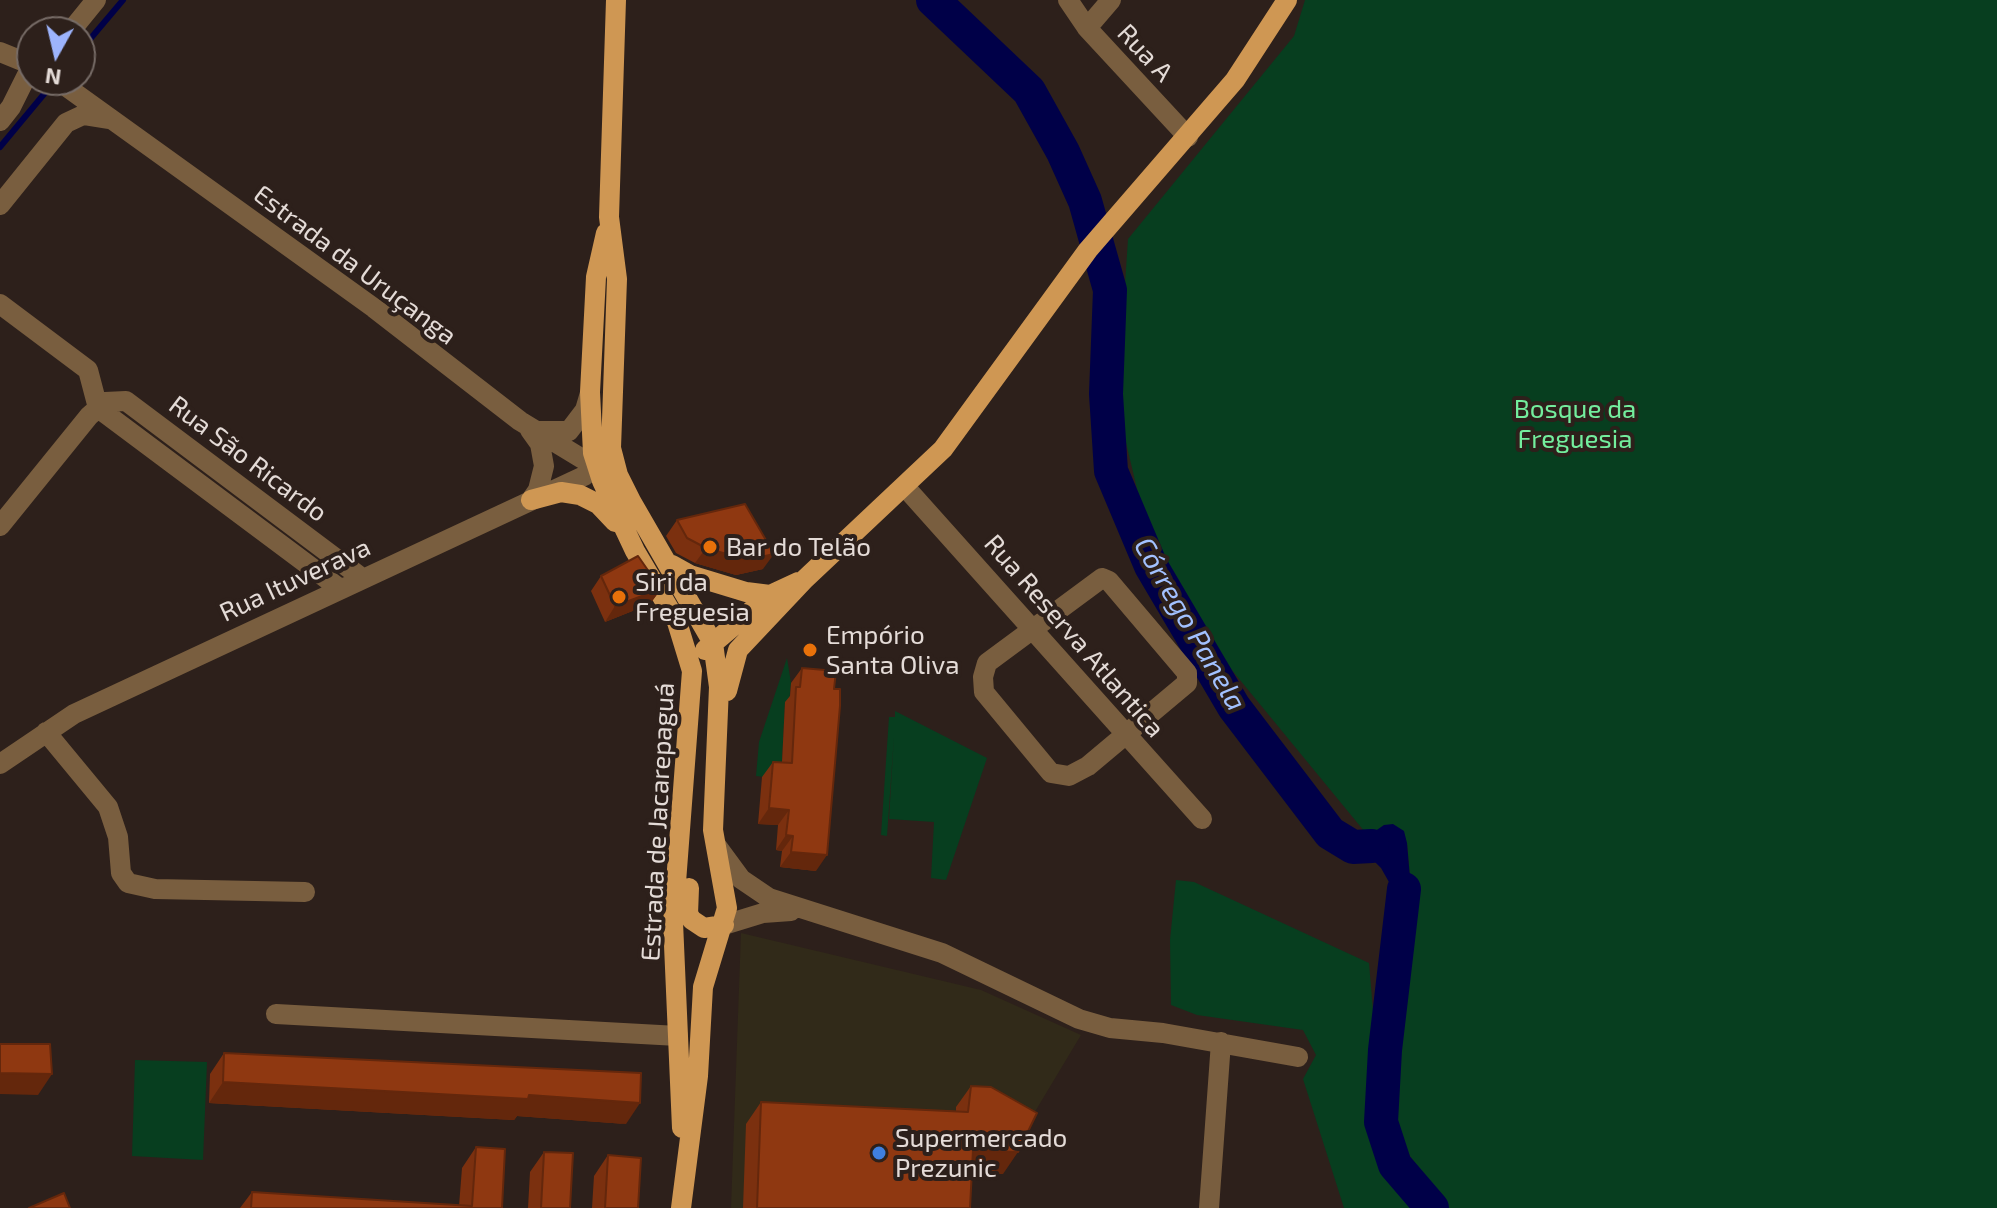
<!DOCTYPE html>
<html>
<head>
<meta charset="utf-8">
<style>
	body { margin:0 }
	#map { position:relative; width:1997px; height:1208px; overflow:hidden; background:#2d201b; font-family:"Exo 2",sans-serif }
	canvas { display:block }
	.north { position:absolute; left:16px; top:16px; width:80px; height:80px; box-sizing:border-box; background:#2d201b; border:2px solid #766b66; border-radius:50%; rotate:188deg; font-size:22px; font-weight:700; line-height:32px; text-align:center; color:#e4dbd7 }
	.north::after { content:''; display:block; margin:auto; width:28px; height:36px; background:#9db4fd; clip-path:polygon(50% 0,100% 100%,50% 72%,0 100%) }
</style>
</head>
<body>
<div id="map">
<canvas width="1997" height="1208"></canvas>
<div class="north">N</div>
</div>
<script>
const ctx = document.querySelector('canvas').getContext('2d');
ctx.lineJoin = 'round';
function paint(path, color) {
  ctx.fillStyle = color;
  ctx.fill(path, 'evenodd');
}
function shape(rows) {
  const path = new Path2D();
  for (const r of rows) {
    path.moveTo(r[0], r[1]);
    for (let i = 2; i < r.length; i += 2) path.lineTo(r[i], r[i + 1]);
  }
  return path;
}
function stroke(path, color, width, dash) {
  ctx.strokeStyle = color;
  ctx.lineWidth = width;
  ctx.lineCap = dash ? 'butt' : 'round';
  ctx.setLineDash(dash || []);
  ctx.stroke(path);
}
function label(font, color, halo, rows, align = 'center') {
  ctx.font = font + ' "Exo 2",sans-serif';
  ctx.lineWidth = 8;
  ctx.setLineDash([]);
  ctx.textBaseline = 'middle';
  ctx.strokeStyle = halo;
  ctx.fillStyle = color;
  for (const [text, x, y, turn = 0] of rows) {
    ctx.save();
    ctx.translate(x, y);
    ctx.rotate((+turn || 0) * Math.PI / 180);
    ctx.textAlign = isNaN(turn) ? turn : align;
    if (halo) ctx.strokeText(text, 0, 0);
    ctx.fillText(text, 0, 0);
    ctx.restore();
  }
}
paint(shape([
	[741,933,981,990,1081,1035,1021,1135,1003,1174,958,1172,956,1208,731,1208]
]), '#312a19');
paint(shape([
	[1305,0,1997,0,1997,1208,1446,1208,1401,1143,1387,1086,1414,924,1407,843,1384,825,1369,837,1217,652,1148,535,1117,405,1128,239,1294,36],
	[787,658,791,683,789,702,785,703,781,779,756,776,759,742],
	[895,711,987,758,946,880,931,878,934,822,889,819,894,736,887,836,881,835,889,717,895,717],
	[1176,880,1194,882,1369,963,1378,1070,1407,1182,1422,1208,1344,1208,1303,1079,1316,1055,1303,1030,1197,1015,1171,1005,1170,940],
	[135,1060,207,1062,203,1160,132,1156]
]), '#073e1f');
paint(shape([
	[1393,824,1404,831,1407,843,1414,924,1401,936,1398,898,1381,868,1374,861,1344,851,1330,833,1349,841,1361,841,1384,825]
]), '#000048');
stroke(shape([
	[80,51,123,0],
	[0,147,54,82]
]), '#000048', 6);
stroke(shape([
	[933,0,1029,91,1063,152,1085,201,1110,290,1106,394,1111,471,1151,566,1234,707,1330,833,1353,847,1372,846],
	[1404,889,1385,1050,1381,1122,1395,1165,1432,1208]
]), '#000048', 34);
stroke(shape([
	[1068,0,1087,28,1188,137],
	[1087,28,1111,0],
	[70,32,96,0],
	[0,52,32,65],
	[57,80,374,308,520,421,609,475],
	[0,121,11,107,32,65],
	[0,205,66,123,83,115,108,119],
	[0,304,88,370,98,408,339,588],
	[530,430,540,444,544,466,538,490,531,500],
	[538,431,569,431,585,410,590,393],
	[906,488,1202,819],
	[0,526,89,416,105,402,126,401,362,578],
	[1102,578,1109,581,1187,673,1187,683,1088,766,1069,776,1051,773,984,692,983,677,987,663,1102,578],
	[46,732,108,807,118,837,121,873,128,883,155,889,305,892],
	[0,764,74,714,584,476,602,461],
	[716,845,741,879,769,898,942,953,1079,1019,1110,1028,1163,1033,1298,1057],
	[724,925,763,913,791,911],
	[276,1014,678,1036],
	[1209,1208,1221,1042]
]), '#795e3f', 20);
stroke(shape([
	[616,0,609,217,617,279,611,448,618,475,631,501,713,643,719,687,713,830,727,908,703,987,698,1076,681,1208],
	[606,233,596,277,590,392,593,453,602,481,635,551,677,622,692,671,673,922,682,1128],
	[531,500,561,492,580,495,598,504,615,522],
	[672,565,690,575,746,592,770,595],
	[705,650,770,595,798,582],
	[727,691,738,650,805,579,943,449,1088,250,1235,80,1287,0],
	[689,888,688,914,692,920,704,928,724,925]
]), '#cf9753', 20);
paint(shape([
	[677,520,763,569,736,575,695,563,676,553,666,536],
	[601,576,661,589,650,604,605,622,591,591],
	[802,668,816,871,780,867,782,851,776,850,778,825,758,824,762,777,773,762,782,762,785,702,790,696,791,683],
	[224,1053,626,1124,517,1116,514,1120,209,1103,210,1074],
	[971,1086,1003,1174,972,1172,970,1208,743,1208,746,1124,761,1102,956,1111,956,1107],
	[476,1147,502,1208,240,1208,252,1192,459,1206,462,1168],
	[544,1152,570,1208,528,1208,530,1172],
	[608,1155,638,1208,592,1208,594,1176]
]), '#7b300f');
paint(shape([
	[706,548,774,554,763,569,736,575,695,563],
	[661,589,650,604,605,622,615,606],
	[769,808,789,810,778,825,758,824],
	[786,835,793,836,782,851,776,850],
	[791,852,827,855,816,871,780,867],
	[0,1073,52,1074,38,1095,0,1094],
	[223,1082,529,1095,640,1103,626,1124,517,1116,514,1120,209,1103],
	[973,1150,1018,1152,1003,1174,958,1171]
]), '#64270c');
const building = shape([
	[745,504,774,554,747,560,706,548,687,538,677,520,745,504],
	[638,556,661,589,615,606,601,576,638,556],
	[802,668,836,671,834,689,840,689,840,706,827,855,791,852,793,836,786,835,789,810,769,808,773,762,792,763,796,687,800,687,802,668],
	[0,1044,50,1044,52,1074,0,1073,0,1044],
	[224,1053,641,1073,640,1103,529,1095,528,1099,223,1082,224,1053],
	[971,1086,991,1087,1037,1113,1018,1152,973,1150,970,1208,757,1208,761,1102,968,1112,971,1086],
	[476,1147,505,1149,502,1208,251,1208,252,1192,472,1206,476,1147],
	[544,1152,573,1153,570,1208,541,1208,544,1152],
	[608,1155,641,1158,638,1208,605,1208,608,1155],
	[64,1193,70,1208,29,1208,64,1193]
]);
paint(building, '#8f3811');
stroke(building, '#64270c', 2);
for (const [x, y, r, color] of [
	[710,547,8,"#e8710a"],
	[619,597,8,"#e8710a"],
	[810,650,8,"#e8710a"],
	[879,1153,8,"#3f7fe0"]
]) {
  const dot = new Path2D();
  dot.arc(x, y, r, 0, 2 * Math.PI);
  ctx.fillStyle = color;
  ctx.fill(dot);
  stroke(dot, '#2d201b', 3);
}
label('26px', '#e4dbd7', '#2d201b', [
	["Rua A",1145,53,47],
	["Estrada da Uruçanga",355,265,37],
	["Rua São Ricardo",248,459,37],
	["Rua Ituverava",295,580,-25],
	["Rua Reserva Atlantica",1074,636,49],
	["Estrada de Jacarepaguá",658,822,-87]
]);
label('26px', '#73ed9d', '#2d201b', [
	["Bosque da",1575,409],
	["Freguesia",1575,439]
]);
label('26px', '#e4dbd7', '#2d201b', [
	["Bar do Telão",726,547],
	["Siri da",635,582],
	["Freguesia",635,612],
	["Empório",826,635],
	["Santa Oliva",826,665],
	["Supermercado",895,1138],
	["Prezunic",895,1168]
], 'left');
label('italic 28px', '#a2c1ff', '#2d201b', [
	["Córrego Panela",1190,624,60]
]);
</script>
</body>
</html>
